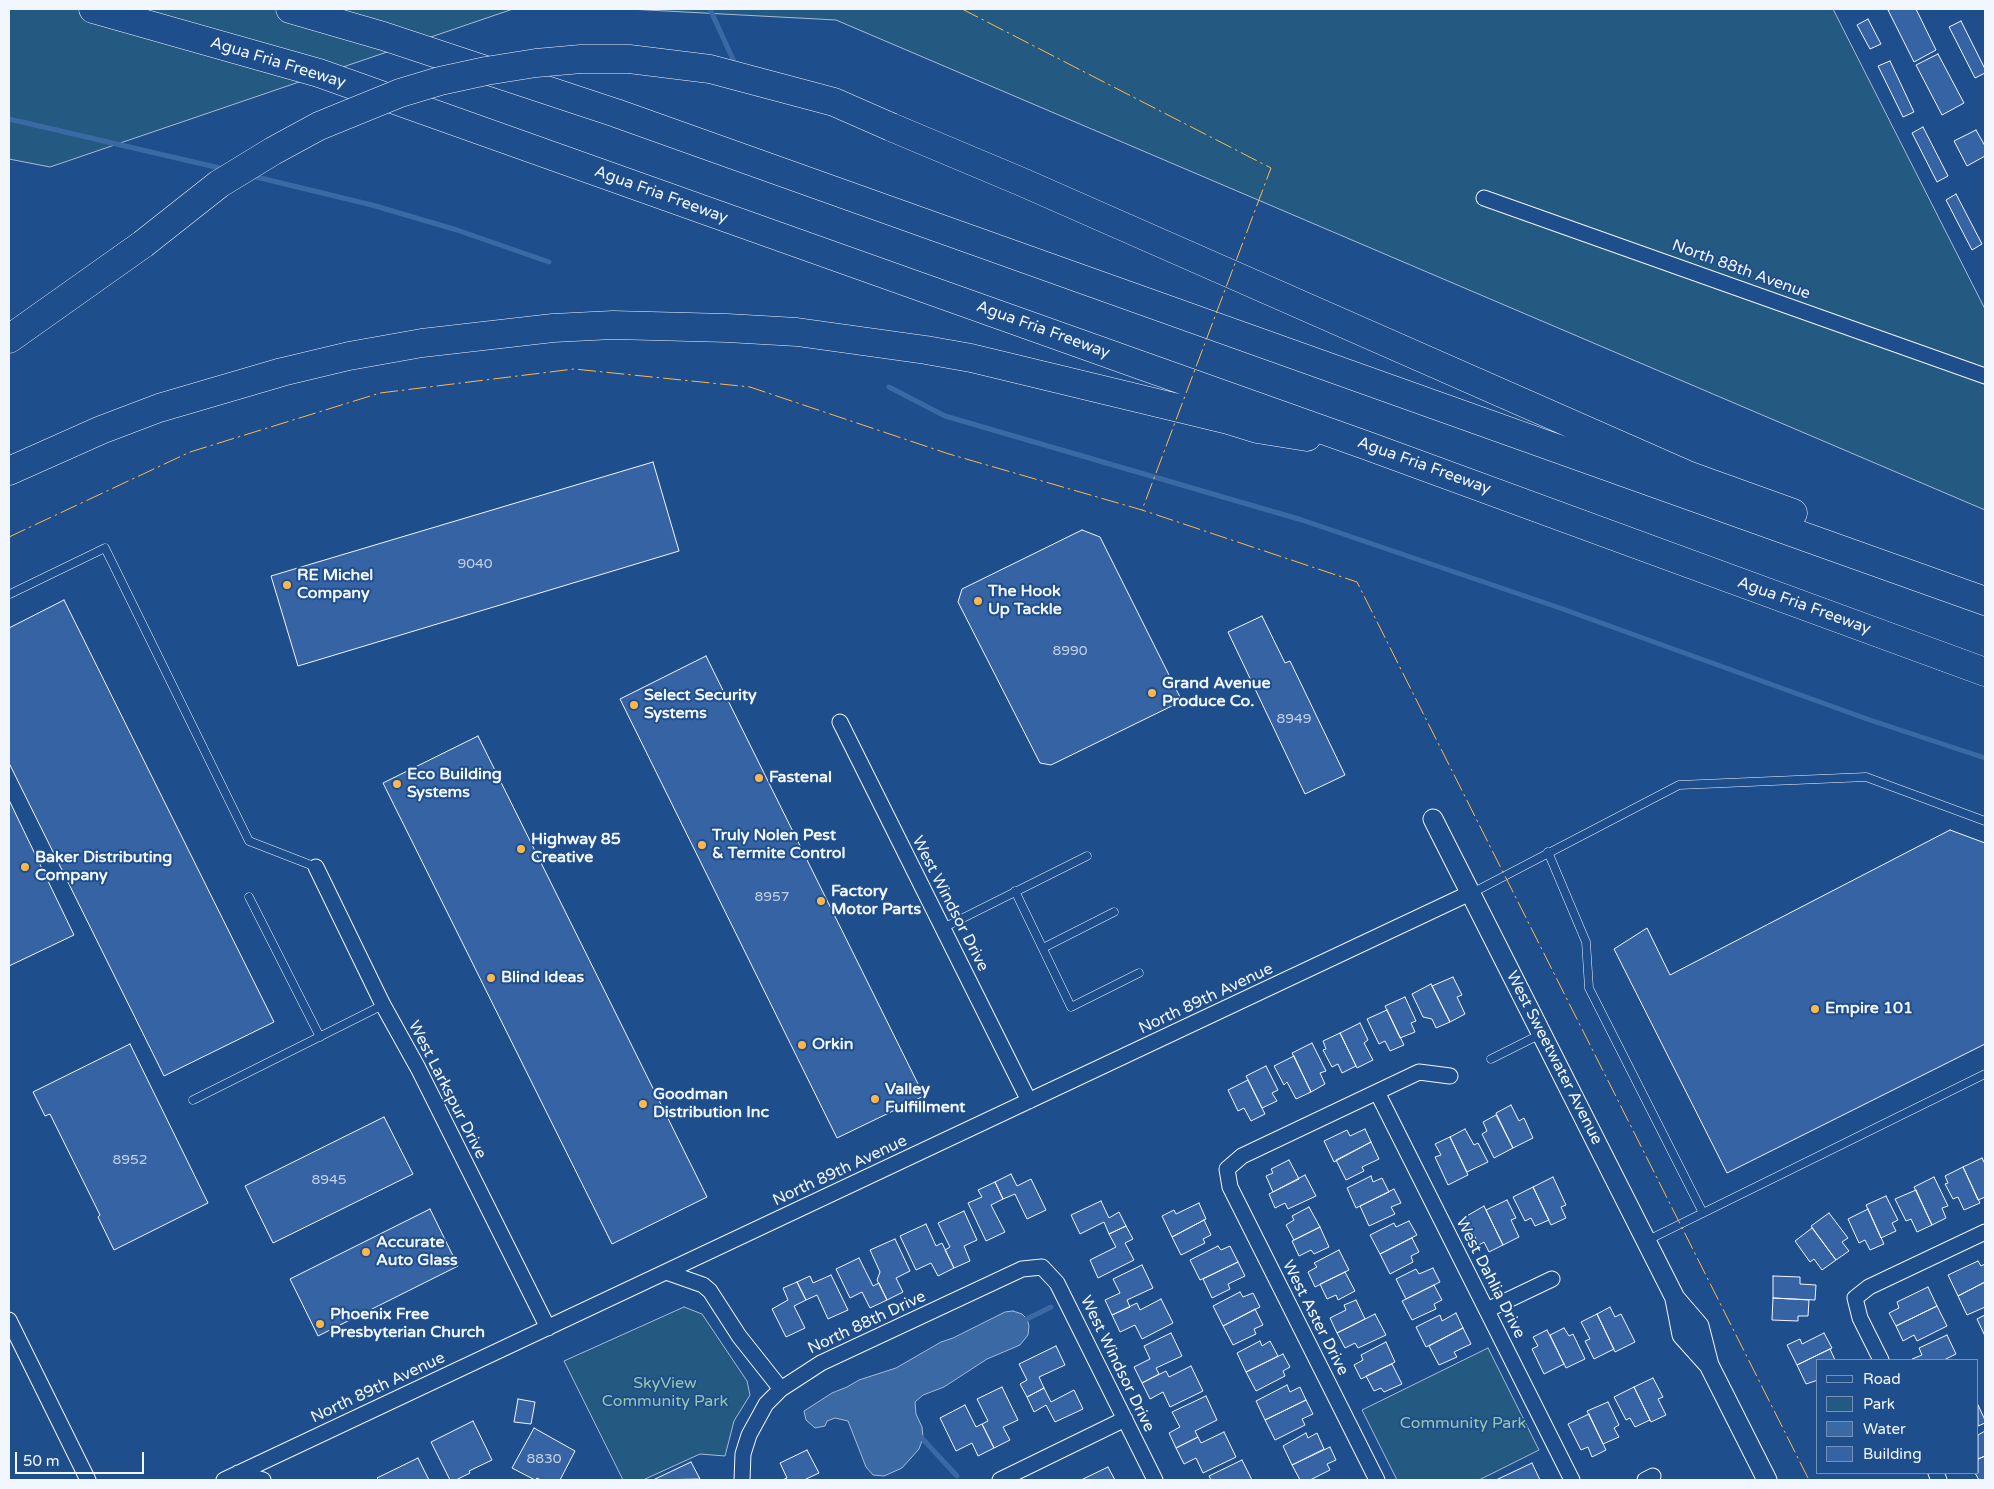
<!DOCTYPE html>
<style>
body{margin:0}
#map{position:relative;width:1994px;height:1489px;overflow:hidden;background:#1f4e8c;font-family:"Varela Round",sans-serif}
canvas{display:block}
.frame{position:absolute;inset:0;border:10px solid #f2f6ff;pointer-events:none}
.legend{position:absolute;left:1816px;top:1359px;width:162px;height:115px;box-sizing:border-box;background:#1f4e8c;border:1px solid #7391ba;margin:0;padding:6px 9px;list-style:none;font-size:15px;color:#f2f6ff}
.legend li{display:flex;align-items:center;gap:10px;height:25px}
.legend b{width:25px;border:1px solid #7391ba}
.scale{position:absolute;left:15px;top:1452px;width:129px;height:22px;box-sizing:border-box;border:2px solid #f2f6ff;border-top:0;padding-left:6px;font-size:15px;line-height:18px;white-space:nowrap;color:#f2f6ff;-webkit-text-stroke:4px #1f4e8c;paint-order:stroke}
</style>
<div id="map">
<canvas width="1994" height="1489"></canvas>
<div class="frame"></div>
<ul class="legend">
<li><b style="height:6px;background:#1f4e8c"></b>Road</li>
<li><b style="height:14px;background:#245a82"></b>Park</li>
<li><b style="height:14px;background:#3b69a3"></b>Water</li>
<li><b style="height:14px;background:#3563a3"></b>Building</li>
</ul>
<div class="scale">50 m</div>
</div>
<script>
const context = document.querySelector('canvas').getContext('2d');
context.lineJoin = 'round';
function fillPath(path, color) {
  context.fillStyle = color;
  context.fill(path, 'evenodd');
}
function toPath(rows) {
  const path = new Path2D();
  for (const r of rows) {
    path.moveTo(r[0], r[1]);
    for (let i = 2; i < r.length; i += 2) path.lineTo(r[i], r[i + 1]);
  }
  return path;
}
function trace(path, color, width, dash) {
  context.strokeStyle = color;
  context.lineWidth = width;
  context.lineCap = dash ? 'butt' : 'round';
  context.setLineDash(dash || []);
  context.stroke(path);
}
function write(font, color, halo, rows, align = 'center') {
  context.font = font + ' "Varela Round",sans-serif';
  context.lineWidth = 4;
  context.setLineDash([]);
  context.textBaseline = 'middle';
  context.strokeStyle = halo;
  context.fillStyle = color;
  for (const [text, x, y, turn = 0] of rows) {
    context.save();
    context.translate(x, y);
    context.rotate((+turn || 0) * Math.PI / 180);
    context.textAlign = isNaN(turn) ? turn : align;
    if (halo) context.strokeText(text, 0, 0);
    context.fillText(text, 0, 0);
    context.restore();
  }
}
const green = toPath([
 [9,9,513,9,50,167,9,159,9,9],
 [628,9,1833,9,1985,309,1985,510,836,20,628,9],
 [684,1307,702,1314,747,1381,750,1395,734,1421,725,1456,700,1454,643,1480,623,1480,564,1361,684,1307],
 [1488,1348,1539,1450,1479,1480,1397,1480,1362,1410,1488,1348]
]);
fillPath(green, '#245a82');
trace(green, '#a8bbd7', 1);
const water = toPath([
 [1013,1311,1022,1314,1027,1319,1029,1326,1028,1335,1020,1345,987,1359,944,1387,923,1395,915,1402,916,1414,922,1427,923,1438,919,1449,902,1468,884,1476,873,1475,866,1467,848,1421,835,1418,827,1421,825,1426,815,1428,806,1420,804,1411,832,1393,847,1387,859,1380,896,1368,941,1342,953,1338,1005,1312,1013,1311]
]);
fillPath(water, '#3b69a3');
trace(water, '#a8bbd7', 1);
trace(toPath([
 [710,9,736,66],
 [9,119,224,169],
 [252,176,372,205,457,230,549,262],
 [889,387,945,416,1302,520,1560,608,1867,719,1985,758],
 [1023,1321,1051,1307],
 [919,1435,957,1476]
]), '#3b69a3', 5);
const building = toPath([
 [1892,9,1916,9,1936,50,1914,62,1888,10,1892,9],
 [1868,19,1881,44,1870,49,1857,25,1868,19],
 [1961,21,1985,69,1985,73,1975,78,1949,27,1961,21],
 [1938,54,1964,103,1942,115,1916,65,1938,54],
 [1890,61,1914,112,1903,117,1878,66,1890,61],
 [1923,127,1948,176,1937,182,1912,133,1923,127],
 [1976,130,1985,146,1985,156,1967,166,1954,141,1976,130],
 [1956,194,1982,244,1972,250,1946,200,1956,194],
 [653,462,679,551,298,666,271,576,653,462],
 [1082,530,1100,537,1182,701,1051,765,1040,763,958,602,962,589,1082,530],
 [64,600,274,1022,164,1076,9,763,9,628,64,600],
 [1262,616,1285,663,1290,661,1345,775,1305,794,1228,632,1262,616],
 [706,656,924,1096,837,1138,620,699,706,656],
 [478,736,707,1197,612,1244,383,783,478,736],
 [9,800,74,935,9,966,9,800],
 [1950,830,1985,843,1985,1044,1727,1173,1614,949,1647,928,1670,975,1950,830],
 [1453,977,1462,995,1457,997,1465,1014,1450,1022,1432,986,1453,977],
 [1431,984,1450,1022,1436,1028,1432,1019,1423,1017,1412,994,1431,984],
 [1405,997,1416,1021,1411,1023,1415,1032,1400,1038,1385,1006,1405,997],
 [1387,1010,1404,1045,1390,1051,1385,1041,1379,1044,1367,1019,1387,1010],
 [1360,1023,1368,1040,1364,1043,1373,1060,1357,1068,1340,1033,1360,1023],
 [1340,1033,1356,1066,1342,1073,1338,1064,1332,1067,1323,1050,1326,1049,1323,1041,1340,1033],
 [1312,1043,1326,1071,1320,1073,1325,1084,1311,1092,1292,1053,1312,1043],
 [130,1044,208,1203,114,1250,98,1217,100,1215,50,1114,45,1116,33,1092,130,1044],
 [1294,1056,1311,1092,1296,1099,1287,1082,1284,1085,1274,1066,1294,1056],
 [1266,1066,1278,1090,1272,1093,1277,1101,1262,1108,1246,1076,1266,1066],
 [1248,1080,1265,1114,1251,1121,1244,1108,1238,1111,1228,1090,1248,1080],
 [1511,1105,1519,1121,1524,1118,1533,1138,1513,1148,1496,1113,1511,1105],
 [1496,1115,1513,1148,1494,1158,1482,1134,1487,1131,1483,1122,1496,1115],
 [384,1117,413,1174,273,1243,245,1186,384,1117],
 [1365,1129,1371,1142,1334,1162,1324,1141,1347,1130,1350,1136,1365,1129],
 [1465,1129,1474,1145,1478,1143,1488,1162,1467,1172,1450,1137,1465,1129],
 [1450,1137,1468,1175,1448,1185,1435,1157,1441,1155,1435,1144,1450,1137],
 [1371,1142,1379,1159,1362,1167,1364,1171,1346,1180,1336,1160,1371,1142],
 [1982,1158,1985,1164,1985,1197,1978,1200,1963,1167,1982,1158],
 [1289,1160,1299,1179,1273,1192,1266,1176,1273,1173,1271,1169,1289,1160],
 [1963,1167,1980,1203,1964,1210,1958,1197,1953,1199,1945,1184,1948,1183,1945,1176,1963,1167],
 [1011,1174,1017,1186,1031,1179,1046,1210,1027,1219,1015,1194,1003,1199,995,1182,1011,1174],
 [1305,1175,1316,1196,1288,1209,1285,1203,1275,1208,1269,1194,1305,1175],
 [1371,1176,1373,1182,1382,1178,1389,1192,1356,1208,1347,1188,1371,1176],
 [1553,1177,1566,1205,1561,1207,1566,1218,1551,1225,1533,1187,1553,1177],
 [1934,1177,1948,1206,1942,1208,1946,1218,1932,1225,1914,1187,1934,1177],
 [995,1182,1003,1199,991,1205,1005,1232,986,1241,968,1203,982,1197,978,1190,995,1182],
 [1533,1187,1549,1220,1535,1226,1531,1218,1525,1221,1513,1197,1533,1187],
 [1394,1189,1401,1203,1391,1207,1395,1214,1369,1226,1360,1206,1394,1189],
 [1916,1190,1932,1225,1917,1232,1911,1219,1906,1221,1895,1199,1916,1190],
 [1886,1196,1898,1220,1892,1223,1896,1231,1881,1238,1866,1205,1886,1196],
 [1507,1200,1516,1218,1511,1220,1519,1237,1503,1245,1486,1210,1507,1200],
 [1101,1201,1109,1218,1119,1212,1126,1226,1109,1234,1104,1222,1080,1234,1071,1215,1101,1201],
 [1199,1203,1206,1219,1172,1237,1162,1216,1174,1210,1176,1214,1199,1203],
 [1484,1206,1503,1245,1489,1252,1484,1242,1479,1245,1465,1217,1484,1206],
 [1309,1207,1320,1227,1294,1240,1286,1225,1294,1220,1292,1216,1309,1207],
 [430,1209,458,1266,318,1336,290,1279,430,1209],
 [1868,1209,1884,1244,1870,1250,1865,1240,1859,1243,1848,1219,1868,1209],
 [964,1211,977,1240,964,1246,970,1261,954,1268,945,1250,950,1247,938,1223,964,1211],
 [1829,1213,1848,1238,1842,1242,1849,1251,1836,1260,1811,1226,1829,1213],
 [1204,1220,1211,1235,1203,1239,1205,1243,1181,1255,1172,1237,1204,1220],
 [1409,1221,1417,1235,1380,1254,1370,1235,1394,1223,1396,1227,1409,1221],
 [926,1224,936,1246,942,1243,954,1268,938,1276,931,1263,916,1270,900,1236,926,1224],
 [1126,1226,1133,1239,1125,1243,1134,1260,1098,1278,1090,1260,1116,1247,1109,1234,1126,1226],
 [1320,1227,1329,1247,1314,1254,1311,1250,1299,1256,1292,1241,1320,1227],
 [1812,1228,1836,1260,1822,1270,1814,1259,1810,1262,1795,1241,1812,1228],
 [1412,1238,1419,1252,1411,1256,1413,1262,1390,1274,1380,1254,1412,1238],
 [895,1239,910,1271,896,1278,903,1292,887,1300,877,1280,880,1272,870,1250,895,1239],
 [1218,1246,1221,1250,1230,1246,1238,1262,1200,1280,1190,1260,1218,1246],
 [1339,1250,1349,1270,1315,1287,1308,1272,1317,1267,1314,1263,1339,1250],
 [859,1258,873,1286,879,1283,887,1300,870,1308,862,1292,850,1298,836,1269,859,1258],
 [1978,1261,1981,1266,1985,1264,1985,1282,1958,1296,1948,1275,1978,1261],
 [1238,1262,1245,1276,1228,1284,1230,1289,1212,1298,1203,1279,1238,1262],
 [1142,1265,1153,1288,1127,1300,1130,1307,1112,1315,1105,1300,1120,1293,1113,1279,1142,1265],
 [1433,1268,1440,1282,1406,1299,1396,1279,1416,1269,1419,1274,1433,1268],
 [1345,1272,1355,1291,1338,1300,1336,1295,1327,1299,1320,1284,1345,1272],
 [831,1275,848,1310,828,1319,817,1295,806,1300,797,1282,810,1276,813,1283,831,1275],
 [1773,1276,1800,1277,1800,1284,1816,1285,1815,1300,1773,1298,1773,1276],
 [797,1282,806,1300,794,1306,805,1328,786,1337,772,1309,788,1300,783,1288,797,1282],
 [1985,1282,1985,1307,1967,1315,1958,1296,1985,1282],
 [1434,1285,1442,1300,1434,1304,1436,1309,1412,1320,1402,1301,1434,1285],
 [1928,1287,1937,1306,1896,1326,1889,1313,1899,1308,1897,1302,1928,1287],
 [1240,1292,1243,1297,1253,1293,1260,1307,1223,1326,1213,1306,1240,1292],
 [1773,1298,1809,1300,1808,1316,1798,1316,1798,1321,1772,1320,1773,1298],
 [1161,1299,1173,1323,1142,1339,1135,1325,1120,1332,1112,1315,1137,1303,1140,1310,1161,1299],
 [1356,1300,1365,1319,1337,1333,1330,1318,1346,1310,1344,1305,1356,1300],
 [1937,1306,1947,1326,1917,1341,1914,1335,1903,1341,1896,1326,1937,1306],
 [1610,1307,1615,1317,1621,1314,1635,1342,1615,1352,1597,1314,1610,1307],
 [1255,1309,1263,1325,1254,1329,1256,1334,1233,1345,1223,1326,1255,1309],
 [1456,1313,1463,1328,1426,1347,1416,1327,1440,1315,1442,1321,1456,1313],
 [1375,1314,1386,1335,1358,1348,1355,1343,1345,1348,1337,1333,1375,1314],
 [1597,1314,1614,1349,1594,1359,1585,1341,1590,1339,1581,1322,1597,1314],
 [1985,1315,1985,1336,1977,1319,1985,1315],
 [1463,1328,1471,1344,1454,1352,1457,1357,1439,1365,1429,1346,1463,1328],
 [1564,1328,1569,1336,1573,1334,1585,1359,1566,1368,1550,1335,1564,1328],
 [1547,1330,1564,1364,1544,1374,1532,1349,1538,1346,1533,1337,1547,1330],
 [1171,1333,1182,1356,1156,1368,1159,1374,1142,1383,1134,1367,1150,1359,1144,1346,1171,1333],
 [1824,1333,1832,1348,1797,1365,1787,1345,1800,1339,1802,1344,1824,1333],
 [1947,1335,1956,1354,1944,1360,1913,1360,1912,1359,1922,1355,1919,1348,1947,1335],
 [1260,1341,1262,1346,1270,1341,1278,1356,1246,1372,1237,1353,1260,1341],
 [1386,1342,1395,1362,1361,1379,1354,1365,1363,1360,1361,1355,1386,1342],
 [1056,1346,1065,1365,1039,1377,1044,1388,1027,1397,1020,1384,1027,1380,1019,1364,1056,1346],
 [1830,1349,1835,1360,1818,1360,1818,1380,1806,1384,1797,1365,1830,1349],
 [1283,1354,1290,1367,1283,1371,1285,1376,1256,1391,1246,1372,1283,1354],
 [1392,1364,1402,1384,1384,1392,1381,1388,1374,1391,1366,1376,1392,1364],
 [1191,1366,1203,1391,1170,1407,1163,1392,1150,1399,1142,1383,1166,1371,1169,1377,1191,1366],
 [1653,1378,1663,1397,1658,1399,1666,1415,1651,1422,1634,1387,1653,1378],
 [1287,1385,1290,1392,1300,1387,1306,1400,1265,1420,1256,1401,1287,1385],
 [1002,1387,1018,1420,1003,1427,1010,1440,994,1448,982,1424,988,1421,977,1399,1002,1387],
 [1634,1387,1650,1420,1635,1427,1630,1418,1626,1420,1614,1397,1634,1387],
 [1044,1388,1051,1402,1074,1390,1083,1409,1055,1422,1046,1405,1034,1412,1027,1397,1044,1388],
 [1206,1396,1217,1420,1195,1431,1198,1437,1176,1448,1169,1433,1180,1427,1172,1412,1206,1396],
 [518,1399,535,1402,531,1424,514,1422,518,1399],
 [1306,1400,1313,1414,1302,1419,1305,1425,1275,1440,1265,1420,1306,1400],
 [1608,1402,1619,1425,1614,1428,1619,1437,1603,1444,1587,1411,1608,1402],
 [965,1405,976,1427,982,1424,994,1448,978,1456,972,1443,956,1451,940,1418,965,1405],
 [1978,1405,1985,1420,1985,1423,1978,1426,1978,1405],
 [1589,1414,1606,1450,1592,1457,1588,1447,1581,1450,1568,1424,1589,1414],
 [473,1421,492,1460,469,1471,470,1473,456,1480,450,1480,431,1442,473,1421],
 [534,1428,575,1451,560,1480,541,1480,537,1478,535,1480,512,1468,534,1428],
 [1985,1431,1985,1456,1978,1459,1978,1435,1985,1431],
 [1224,1432,1236,1457,1203,1473,1196,1458,1184,1464,1176,1448,1198,1437,1201,1443,1224,1432],
 [1306,1433,1308,1438,1317,1433,1324,1449,1292,1465,1283,1446,1306,1433],
 [1330,1447,1336,1460,1327,1464,1330,1470,1310,1480,1300,1480,1292,1465,1330,1447],
 [807,1450,819,1473,804,1480,782,1480,787,1478,780,1463,807,1450],
 [1985,1456,1985,1480,1979,1480,1975,1473,1978,1473,1978,1459,1985,1456],
 [418,1458,429,1480,379,1480,377,1478,418,1458],
 [1242,1460,1252,1480,1211,1480,1209,1476,1242,1460],
 [691,1462,700,1479,653,1480,691,1462],
 [1532,1463,1540,1480,1496,1480,1532,1463],
 [1108,1467,1115,1480,1081,1480,1108,1467]
]);
fillPath(building, '#3563a3');
trace(building, '#f2f6ff', 1);
const service = toPath([
 [10,594,105,548,249,841,316,867],
 [1548,852,1586,942,1589,988,1703,1213],
 [1015,891,1071,1007,1139,973],
 [1472,893,1679,785,1866,777,1985,821],
 [249,897,320,1037],
 [943,928,1087,856],
 [1043,948,1114,912],
 [1491,1059,1541,1034],
 [193,1100,383,1005],
 [1646,1241,1985,1074]
]);
const minor = toPath([
 [1484,198,1985,376],
 [840,722,1029,1101],
 [316,867,383,1005,418,1068,548,1328],
 [1377,1092,1572,1480],
 [666,1272,703,1285,710,1291,739,1336,781,1389],
 [1487,1310,1552,1279],
 [9,1320,88,1480],
 [1881,1360,1860,1318,1855,1298,1869,1287,1985,1232],
 [238,1473,263,1480],
 [1936,1473,1939,1480],
 [224,1480,1470,893],
 [742,1480,743,1454,749,1435,766,1404,781,1389,821,1363,1022,1269,1042,1267,1057,1283,1155,1480],
 [1000,1480,1125,1419],
 [1377,1480,1230,1187,1227,1169,1242,1156,1419,1072,1450,1076],
 [1645,1480,1653,1476]
]);
const tertiary = toPath([
 [1433,819,1675,1298,1699,1326,1709,1365,1767,1480],
 [1675,1299,1682,1335,1708,1364]
]);
const motorway = toPath([
 [93,9,319,73,1368,446,1985,672],
 [290,9,383,36,616,113,1985,601],
 [891,127,1022,182,1690,476,1793,513],
 [9,339,143,244],
 [9,471,101,430,159,408,282,372,349,356,422,343,553,328,613,325,727,328,797,332,926,350,971,358,1228,420,1257,429,1307,437]
]);
trace(service, '#f2f6ff', 9);
trace(minor, '#f2f6ff', 17);
trace(tertiary, '#f2f6ff', 21);
trace(motorway, '#f2f6ff', 29);
trace(service, '#1f4e8c', 8);
trace(minor, '#1f4e8c', 15);
trace(tertiary, '#1f4e8c', 19);
trace(motorway, '#1f4e8c', 28);
const motorwayBridge = toPath([
 [143,244,219,184,273,151,319,126,400,93,440,81,486,71,536,63,581,59,629,59,710,69,834,102,891,127]
]);
trace(motorwayBridge, '#f2f6ff', 29, []);
trace(motorwayBridge, '#1f4e8c', 28);
trace(toPath([
 [962,9,1271,168,1142,510],
 [9,537,190,452,380,393,574,369,750,387,949,454,1142,510,1357,582,1809,1480]
]), '#ffb74d', 1, [18, 4, 2.5, 4]);
for (const [x, y, r, color] of [
 [287,585,5,"#ffb74d"],
 [978,601,5,"#ffb74d"],
 [1152,693,5,"#ffb74d"],
 [634,705,5,"#ffb74d"],
 [759,778,5,"#ffb74d"],
 [397,784,5,"#ffb74d"],
 [702,845,5,"#ffb74d"],
 [521,849,5,"#ffb74d"],
 [25,867,5,"#ffb74d"],
 [821,901,5,"#ffb74d"],
 [491,978,5,"#ffb74d"],
 [1815,1009,5,"#ffb74d"],
 [802,1045,5,"#ffb74d"],
 [875,1099,5,"#ffb74d"],
 [643,1104,5,"#ffb74d"],
 [366,1252,5,"#ffb74d"],
 [320,1324,5,"#ffb74d"]
]) {
  const dot = new Path2D();
  dot.arc(x, y, r, 0, 2 * Math.PI);
  context.fillStyle = color;
  context.fill(dot);
  trace(dot, '#1f4e8c', 2);
}
write('14px', '#c3d1e8', null, [
 ["9040",475,564],
 ["8990",1070,651],
 ["8949",1294,719],
 ["8957",772,897],
 ["8952",130,1160],
 ["8945",329,1180],
 ["8830",544,1459]
]);
write('16px', '#f2f6ff', '#1f4e8c', [
 ["Agua Fria Freeway",278,63,17],
 ["Agua Fria Freeway",661,195,20],
 ["North 88th Avenue",1741,270,20],
 ["Agua Fria Freeway",1043,330,20],
 ["Agua Fria Freeway",1424,466,20],
 ["Agua Fria Freeway",1804,606,20],
 ["West Windsor Drive",950,904,63],
 ["North 89th Avenue",1206,999,-25],
 ["West Sweetwater Avenue",1554,1058,63],
 ["West Larkspur Drive",447,1090,63],
 ["North 89th Avenue",840,1171,-25],
 ["West Dahlia Drive",1490,1278,63],
 ["West Aster Drive",1315,1318,63],
 ["North 88th Drive",867,1323,-25],
 ["West Windsor Drive",1117,1364,64],
 ["North 89th Avenue",378,1388,-25]
]);
write('bold 16px', '#f2f6ff', '#1f4e8c', [
 ["RE Michel",297,576],
 ["Company",297,594],
 ["The Hook",988,592],
 ["Up Tackle",988,610],
 ["Grand Avenue",1162,684],
 ["Produce Co.",1162,702],
 ["Select Security",644,696],
 ["Systems",644,714],
 ["Eco Building",407,775],
 ["Systems",407,793],
 ["Fastenal",769,778],
 ["Truly Nolen Pest",712,836],
 ["& Termite Control",712,854],
 ["Highway 85",531,840],
 ["Creative",531,858],
 ["Baker Distributing",35,858],
 ["Company",35,876],
 ["Factory",831,892],
 ["Motor Parts",831,910],
 ["Blind Ideas",501,978],
 ["Empire 101",1825,1009],
 ["Orkin",812,1045],
 ["Valley",885,1090],
 ["Fulfillment",885,1108],
 ["Goodman",653,1095],
 ["Distribution Inc",653,1113],
 ["Accurate",376,1243],
 ["Auto Glass",376,1261],
 ["Phoenix Free",330,1315],
 ["Presbyterian Church",330,1333]
], 'left');
write('16px', '#97c8a6', '#1f4e8c', [
 ["SkyView",665,1384],
 ["Community Park",665,1402],
 ["Community Park",1463,1424]
]);
</script>
